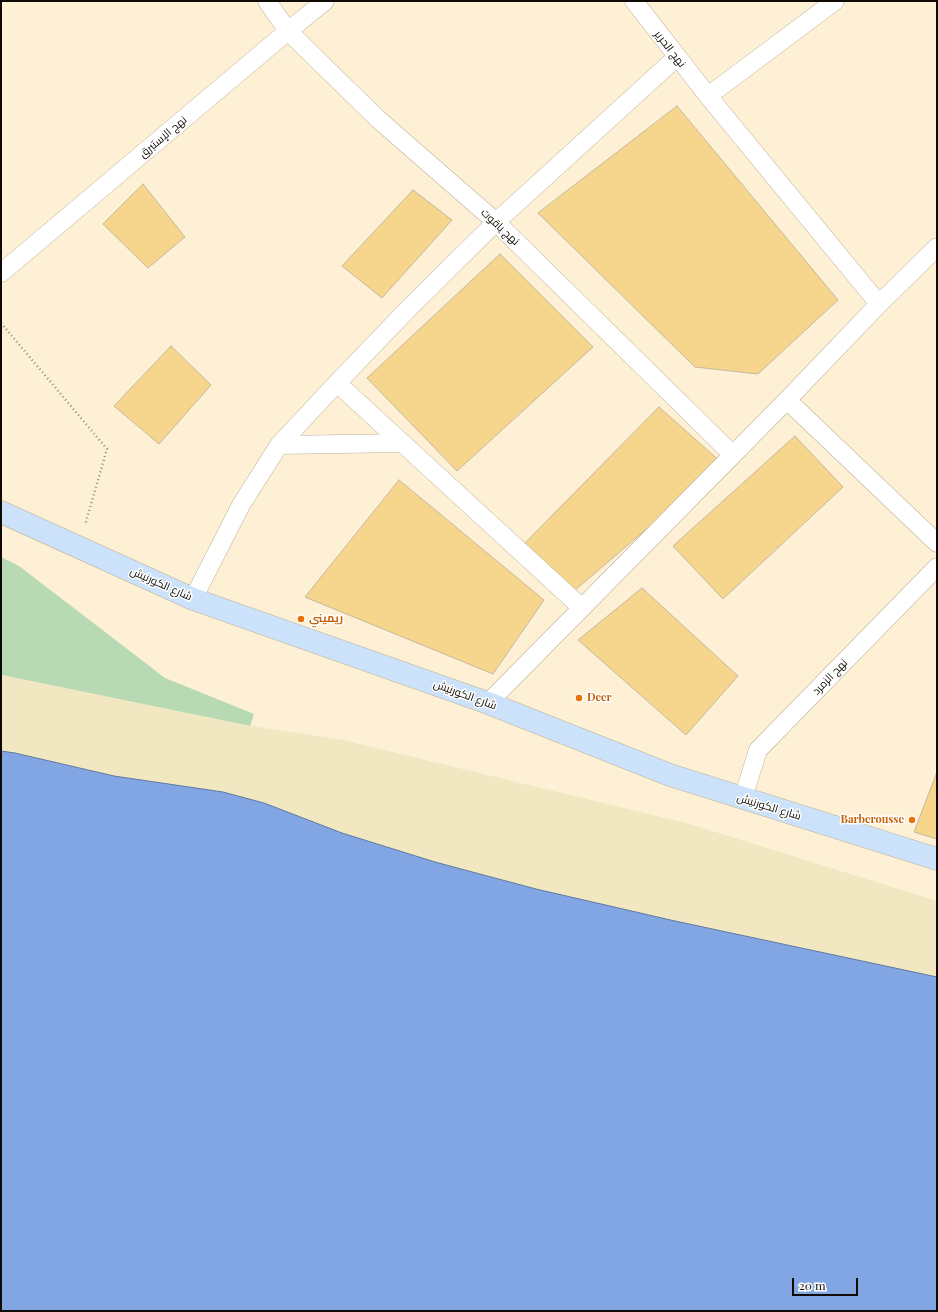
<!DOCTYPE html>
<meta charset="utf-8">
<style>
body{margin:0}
#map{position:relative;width:938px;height:1312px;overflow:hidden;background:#fdf0d5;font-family:"Playfair Display",serif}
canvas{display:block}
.frame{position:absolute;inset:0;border:2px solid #0f0b04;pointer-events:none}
.scale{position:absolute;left:792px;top:1278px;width:66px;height:18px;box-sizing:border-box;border:2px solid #0f0b04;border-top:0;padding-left:5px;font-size:12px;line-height:14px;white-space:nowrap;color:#0f0b04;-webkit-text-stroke:3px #fff;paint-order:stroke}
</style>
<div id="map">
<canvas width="938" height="1312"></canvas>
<div class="frame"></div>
<div class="scale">20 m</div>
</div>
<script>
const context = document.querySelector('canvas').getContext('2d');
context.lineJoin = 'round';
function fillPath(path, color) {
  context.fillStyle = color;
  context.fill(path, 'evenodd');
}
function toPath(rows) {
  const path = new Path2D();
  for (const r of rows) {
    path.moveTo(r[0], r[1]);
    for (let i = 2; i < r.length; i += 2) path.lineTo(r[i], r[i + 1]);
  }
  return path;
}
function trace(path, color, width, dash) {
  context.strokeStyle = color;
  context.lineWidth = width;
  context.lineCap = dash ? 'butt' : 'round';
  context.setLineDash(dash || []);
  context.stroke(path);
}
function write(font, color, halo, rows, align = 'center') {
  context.font = font + ' "Playfair Display",Cairo,serif';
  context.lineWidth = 3;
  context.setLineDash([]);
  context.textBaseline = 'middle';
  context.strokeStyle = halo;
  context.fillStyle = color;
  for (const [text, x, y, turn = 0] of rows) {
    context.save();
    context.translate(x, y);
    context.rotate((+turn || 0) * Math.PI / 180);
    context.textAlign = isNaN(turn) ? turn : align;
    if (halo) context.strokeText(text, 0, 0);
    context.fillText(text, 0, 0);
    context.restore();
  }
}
fillPath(toPath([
 [1,557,19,566,165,678,254,714,250,726,1,675]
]), '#b7d9b3');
fillPath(toPath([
 [1,675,250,726,343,740,690,824,937,901,937,977,675,921,536,889,435,862,342,833,264,803,223,792,114,776,15,753,1,751]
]), '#f1e8c2');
const water = toPath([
 [1,751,15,753,114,776,223,792,264,803,342,833,435,862,536,889,675,921,937,977,937,1311,1,1311,1,751]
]);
fillPath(water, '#82a6e3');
trace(water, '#6078a0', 1);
const building = toPath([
 [677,106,838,300,758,374,695,367,538,213,677,106],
 [143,184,185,237,148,268,103,224,143,184],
 [413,190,452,220,382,298,342,266,413,190],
 [500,254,593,347,457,471,367,378,500,254],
 [171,346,211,385,159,444,114,406,171,346],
 [659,407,723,464,568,596,518,550,659,407],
 [795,436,843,487,723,599,673,546,795,436],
 [399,480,544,600,493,674,305,597,399,480],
 [642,588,738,676,686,735,578,640,642,588],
 [937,772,937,839,914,832,937,772]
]);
fillPath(building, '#f6d58d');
trace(building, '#c4b89e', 1);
const street = toPath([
 [267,1,288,31,339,81,379,120,496,222,733,455],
 [634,1,708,96],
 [1,273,288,31,325,1],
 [879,304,937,247],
 [337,383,582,608],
 [787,400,937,543],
 [279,445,403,443],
 [193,599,241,505,279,445,337,383,411,306,496,222,677,57],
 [488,703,787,400,879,304,708,96,835,1],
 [743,798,758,750,937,567]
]);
const secondary = toPath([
 [1,512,193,599,488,703,670,775,937,859]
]);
trace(street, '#bcb096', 19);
trace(secondary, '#bcb096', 23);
trace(toPath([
 [1,323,107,449,85,525]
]), '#968d7b', 2.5, [1, 3]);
trace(street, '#fff', 18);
trace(secondary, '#cce2fb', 22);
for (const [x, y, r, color] of [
 [301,619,4,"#e8710a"],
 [579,698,4,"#e8710a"],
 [912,820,4,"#e8710a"]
]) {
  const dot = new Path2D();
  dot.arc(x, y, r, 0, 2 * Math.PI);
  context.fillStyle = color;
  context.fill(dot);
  trace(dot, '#fff', 1.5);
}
write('11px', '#0f0b04', '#fff', [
 ["نهج الحرير",670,49,52],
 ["نهج الإستبرق",163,137,-40],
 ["نهج ياقوت",500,227,43],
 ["شارع الكورنيش",161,584,24],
 ["نهج الزمرد",830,677,-46],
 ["شارع الكورنيش",465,695,20],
 ["شارع الكورنيش",769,807,17]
]);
write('bold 11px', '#c56008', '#fff', [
 ["ريميني",309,619],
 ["Deer",587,698],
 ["Barberousse",904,820,"right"]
], 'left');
</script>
